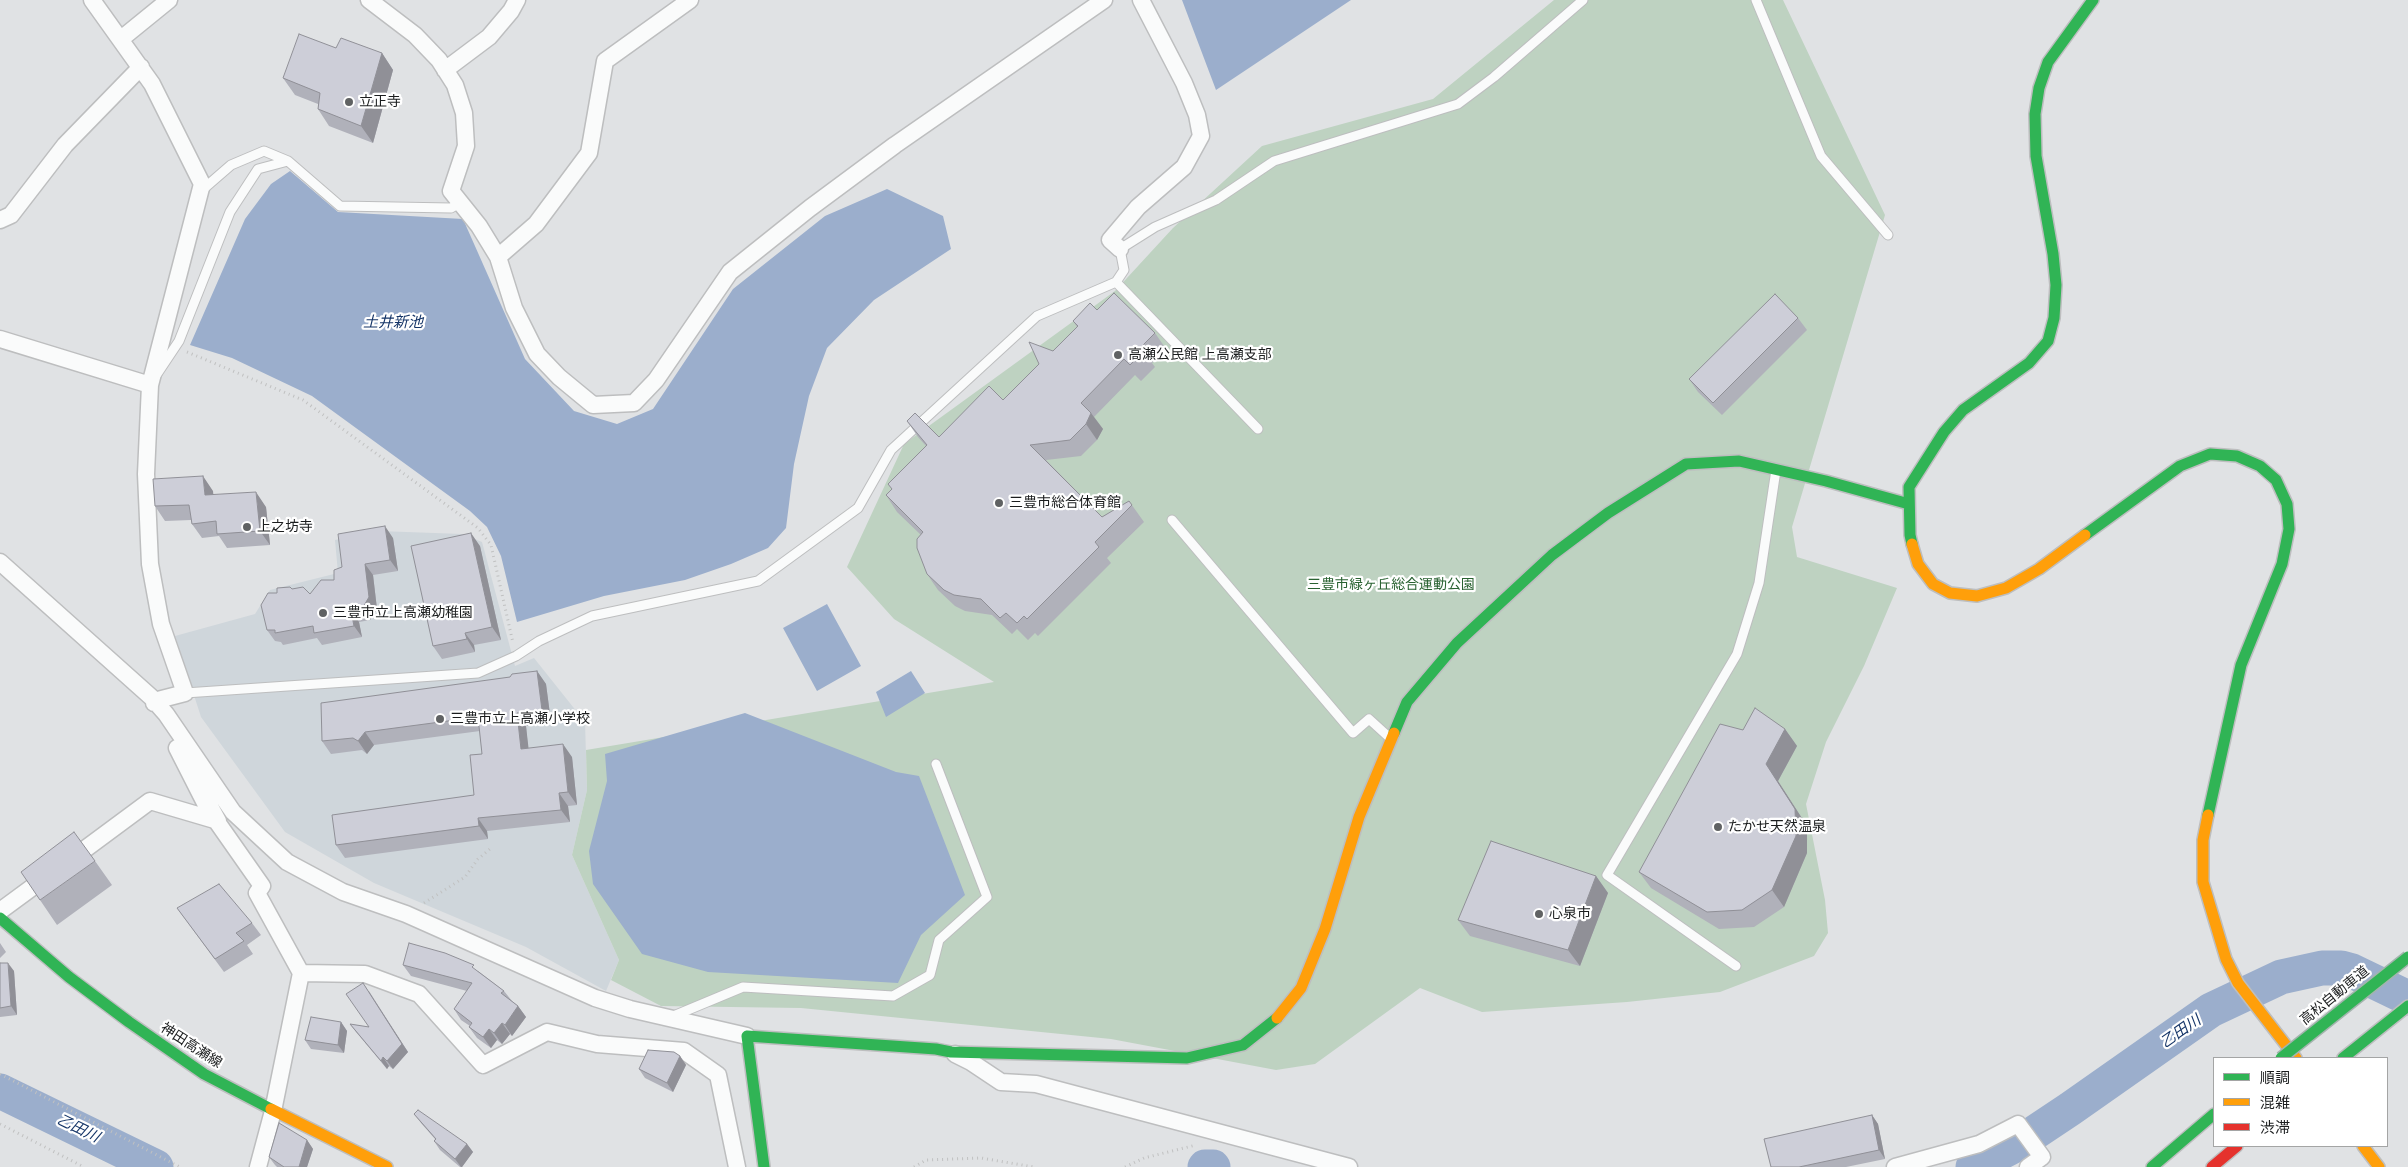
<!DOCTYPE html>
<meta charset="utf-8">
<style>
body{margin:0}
#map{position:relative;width:2408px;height:1167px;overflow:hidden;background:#e0e2e4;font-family:"Varela Round","Noto Sans JP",sans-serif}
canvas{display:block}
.legend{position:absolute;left:2213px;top:1057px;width:175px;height:90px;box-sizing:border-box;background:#fff;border:1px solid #a4a5a5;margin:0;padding:6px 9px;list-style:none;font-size:15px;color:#1b1d1e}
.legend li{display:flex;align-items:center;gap:10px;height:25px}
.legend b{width:25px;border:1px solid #a4a5a5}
</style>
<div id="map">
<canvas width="2408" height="1167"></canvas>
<ul class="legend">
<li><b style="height:6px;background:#30b455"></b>順調</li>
<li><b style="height:6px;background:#ff9f0a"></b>混雑</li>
<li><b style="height:6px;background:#e5322d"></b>渋滞</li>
</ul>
</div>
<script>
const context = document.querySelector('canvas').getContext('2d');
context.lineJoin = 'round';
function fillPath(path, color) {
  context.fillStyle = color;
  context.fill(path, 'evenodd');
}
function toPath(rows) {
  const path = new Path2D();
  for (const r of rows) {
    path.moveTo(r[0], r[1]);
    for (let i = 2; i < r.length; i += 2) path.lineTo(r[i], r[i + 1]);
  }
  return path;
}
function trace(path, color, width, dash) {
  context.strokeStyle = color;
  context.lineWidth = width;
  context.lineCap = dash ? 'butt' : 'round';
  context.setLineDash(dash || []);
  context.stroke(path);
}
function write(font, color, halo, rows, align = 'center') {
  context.font = font + ' "Varela Round","Noto Sans JP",sans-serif';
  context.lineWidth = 4.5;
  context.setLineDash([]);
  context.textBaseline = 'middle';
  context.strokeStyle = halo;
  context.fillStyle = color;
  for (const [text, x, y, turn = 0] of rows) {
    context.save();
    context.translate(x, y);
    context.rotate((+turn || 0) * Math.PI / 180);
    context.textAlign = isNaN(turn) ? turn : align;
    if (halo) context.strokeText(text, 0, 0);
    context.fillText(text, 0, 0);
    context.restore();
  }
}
fillPath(toPath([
 [379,531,462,534,482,542,515,666,534,658,585,722,587,790,572,855,619,960,606,991,526,947,374,883,285,832,201,717,175,636,255,614,270,590,338,573,335,540]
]), '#cfd6db');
fillPath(toPath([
 [1554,0,1783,0,1885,215,1792,527,1797,557,1897,588,1864,666,1826,742,1806,804,1825,900,1828,933,1814,956,1720,992,1627,1002,1482,1012,1420,988,1315,1064,1276,1070,1111,1039,801,1008,661,1006,611,980,619,960,572,855,587,790,586,750,994,682,894,619,847,567,904,444,1115,291,1173,228,1262,146,1433,99]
]), '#bed2c1');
fillPath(toPath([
 [1182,0,1351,0,1216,90],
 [290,171,338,212,463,219,525,359,574,411,617,424,653,409,733,289,825,216,887,189,943,216,951,249,874,300,827,348,809,396,794,464,786,528,768,548,731,564,685,580,604,596,517,622,501,556,487,527,470,511,312,396,232,358,190,345,245,219,271,184],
 [827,604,861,666,817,691,783,628],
 [911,671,925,693,886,717,876,692],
 [745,713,896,772,919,776,965,895,921,935,898,983,708,972,642,954,593,884,589,851,607,781,605,754]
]), '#9baecc');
trace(toPath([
 [0,1091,156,1167],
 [1205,1167,1213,1167],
 [1973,1167,2019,1143,2070,1109,2211,1010,2281,977,2322,968,2341,968,2352,971,2408,998]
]), '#9baecc', 35);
const lane = toPath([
 [1756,0,1821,156,1888,235],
 [201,191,231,165,264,151,288,161],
 [1116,282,1258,429],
 [157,374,179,341,230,212,258,169,288,161,340,206,451,208,460,203],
 [1172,520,1353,733,1369,719,1391,739],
 [185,693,478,673,516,656,539,641,592,616,758,581,858,508,891,450,1037,316,1116,282,1124,270,1120,249,1155,227,1216,200,1274,161,1458,104,1494,77,1583,0],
 [1736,966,1607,875,1737,654,1759,583,1776,470],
 [671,1017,743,987,893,996,930,975,939,940,987,897,936,764]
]);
const street = toPath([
 [92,0,152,84,202,184,150,385,146,474,150,564,161,624,185,693,154,701,154,703],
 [369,0,415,35,439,60,455,85,464,113,466,146,451,191,479,226,498,257,514,308,537,354,559,377,593,405,634,403,656,380,730,272,810,208,895,145,1104,0],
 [121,39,169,0],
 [445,70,489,37,511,11,517,0],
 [0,220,11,215,65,145,141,67],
 [1120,249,1110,240,1138,207,1184,167,1201,136,1197,115,1184,83,1141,0],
 [498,257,536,224,589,153,605,61,690,0],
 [0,339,150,385],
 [0,562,151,697,166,714,233,812,287,862,343,892,406,914,595,998,630,1009,747,1036],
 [177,748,208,809,262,886,257,893,301,973,273,1111,258,1167],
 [187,764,218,821],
 [69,861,150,801,218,821],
 [0,911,49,875],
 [301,973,365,974,419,994,483,1065,547,1032,597,1044,684,1051,718,1075,737,1167],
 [955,1054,971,1062,1001,1082,1036,1084,1349,1167],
 [1895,1167,1979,1144,2018,1124,2042,1157,2028,1167]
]);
const fast = toPath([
 [2085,535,2180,466,2210,454,2237,456,2260,466,2276,480,2287,504,2289,529,2282,564,2241,665,2208,815],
 [1912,544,1910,535,1909,487,1944,432,1963,410,2029,363,2048,341,2054,318,2056,285,2053,254,2036,156,2035,114,2039,88,2048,62,2093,0],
 [1394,733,1407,702,1457,643,1552,555,1608,513,1686,464,1739,461,1826,481,1909,504],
 [0,918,69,977,129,1022,204,1074,271,1109],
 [2343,1058,2408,1006],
 [764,1167,747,1036,936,1049,951,1052,1187,1058,1243,1045,1277,1018],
 [2152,1167,2214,1114]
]);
const slow = toPath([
 [1912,544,1918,564,1933,584,1950,593,1977,596,2006,588,2039,569,2085,535],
 [2208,815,2203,840,2203,882,2226,959,2238,983,2296,1058],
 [1277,1018,1301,988,1325,929,1359,817,1394,733],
 [271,1109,387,1167],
 [2363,1146,2379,1167]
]);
const jam = toPath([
 [2212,1167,2237,1146]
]);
trace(lane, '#bdbebf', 11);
trace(street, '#bdbebf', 19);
trace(fast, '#bdbebf', 14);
trace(slow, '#bdbebf', 14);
trace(jam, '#bdbebf', 14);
trace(toPath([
 [187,352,303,400,478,528,491,545,513,643],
 [424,903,465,877,478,859,490,849],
 [0,1074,180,1167],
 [0,1124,84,1167],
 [914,1167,926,1160,981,1158,1034,1167],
 [1125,1167,1144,1158,1196,1145]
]), '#c0c1c1', 3, [1, 4]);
trace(lane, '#fafbfb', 9);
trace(street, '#fafbfb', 16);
trace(fast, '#30b455', 11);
trace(slow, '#ff9f0a', 11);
trace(jam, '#e5322d', 11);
const fastBridge = toPath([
 [2281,1058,2408,957]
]);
trace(fastBridge, '#a3b4ad', 14, []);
trace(fastBridge, '#30b455', 11);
fillPath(toPath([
 [336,48,382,53,393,70,373,143,329,126,318,109,318,104,295,95,283,78],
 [1097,310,1155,333,1166,349,1152,363,1155,367,1141,381,1135,375,1094,417,1103,429,1097,440,1081,456,1046,460,1102,517,1129,501,1144,522,1107,558,1111,563,1038,636,1035,633,1028,640,1017,629,1012,634,992,615,965,611,955,606,938,590,927,574,921,535,897,512,886,495,892,489,888,484,926,446,918,437,907,421,939,437,1003,400,1077,327,1073,321],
 [1798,318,1807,330,1722,415,1698,392,1689,379],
 [213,491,213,495,266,507,270,545,227,548,219,536,202,538,192,524,191,520,165,521,155,506],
 [393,538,398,571,373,575,377,609,370,620,359,622,362,637,322,645,317,638,283,645,281,642,275,641,267,630,277,593,292,589,310,594,334,580,342,567],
 [480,546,501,640,474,645,475,652,442,659,433,646],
 [537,671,546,684,551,722,526,726,528,748,572,757,577,805,568,806,570,822,487,831,488,839,345,858,336,845,474,795,482,754,480,731,374,745,367,754,362,750,331,754,322,741,510,677],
 [1785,729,1797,746,1778,781,1807,826,1807,853,1784,907,1754,927,1719,929,1651,888,1639,872,1743,730],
 [95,861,112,885,57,925,40,900],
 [1596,876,1608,893,1580,966,1470,936,1458,920],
 [177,908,252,923,261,935,247,945,253,954,224,972],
 [0,943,6,952,0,958],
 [0,963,14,971,17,1015,0,1017],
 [403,965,478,971,504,991,512,1001,518,1006,526,1017,512,1036,510,1034,502,1044,497,1040,491,1048,477,1038,469,1027,470,1026,461,1020,454,1009,467,991,411,976],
 [369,991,408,1052,393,1069,389,1066,387,1069,356,1032,350,1024,369,1027],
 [341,1022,347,1031,344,1053,311,1049,305,1040],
 [680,1056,686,1065,673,1092,645,1078,639,1069],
 [414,1114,467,1144,473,1152,462,1167,460,1167,440,1150,434,1141,435,1139,421,1123],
 [1872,1115,1878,1124,1885,1159,1846,1167,1771,1167],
 [307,1140,313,1149,307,1167,277,1167,275,1165,269,1157]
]), '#b0b1ba');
fillPath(toPath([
 [382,53,393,70,373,143,361,126],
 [1091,413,1103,429,1097,440,1086,424],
 [203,476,213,491,215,510,205,495],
 [256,492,266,507,270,545,260,531],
 [385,526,393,538,398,571,390,560],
 [471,533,480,546,501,640,492,627],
 [365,564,373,575,377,609,370,620,362,609],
 [351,611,359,622,362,637,354,626],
 [465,633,474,645,475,652,467,639],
 [537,671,546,684,551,722,542,710],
 [517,713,526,726,530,761,521,749],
 [1785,729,1797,746,1778,781,1807,826,1807,853,1784,907,1772,890,1766,764],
 [365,732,374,745,367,754,358,741],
 [563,744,572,757,577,805,568,792],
 [559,793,568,806,570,822,561,810],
 [478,818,487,831,488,839,479,826],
 [1596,876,1608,893,1580,966,1568,950],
 [8,963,14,971,17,1015,11,1006],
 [363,983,408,1052,393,1069,387,1061],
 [518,1006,526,1017,512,1036,505,1025],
 [341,1022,347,1031,344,1053,338,1045],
 [502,1023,510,1034,502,1044,494,1033],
 [489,1029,497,1040,491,1048,483,1037],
 [680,1056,686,1065,673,1092,667,1083],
 [383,1057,389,1066,387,1069,381,1061],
 [1872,1115,1878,1124,1885,1159,1879,1150],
 [307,1140,313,1149,307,1167,299,1167],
 [467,1144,473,1152,462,1167,461,1167,455,1159]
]), '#909097');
const building = toPath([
 [299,34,336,48,341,38,382,53,361,126,318,109,320,93,283,78,299,34],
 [1114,293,1155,333,1140,348,1144,351,1130,365,1124,359,1081,403,1091,413,1086,424,1070,440,1030,445,1102,517,1129,501,1132,505,1095,542,1099,547,1027,619,1024,616,1017,623,1006,613,1000,618,981,599,954,595,944,590,927,574,917,548,917,539,923,532,886,495,892,489,888,484,927,445,907,421,915,413,939,437,989,386,1003,400,1039,364,1029,342,1053,351,1078,326,1073,321,1090,303,1097,310,1114,293],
 [1775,294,1798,318,1713,403,1689,379,1775,294],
 [203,476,205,495,256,492,260,531,217,534,216,521,192,524,189,505,155,506,153,479,203,476],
 [385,526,390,560,365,564,369,597,362,609,351,611,354,626,314,633,313,626,275,633,275,630,267,630,261,605,268,593,277,593,277,588,290,587,292,589,303,587,310,594,321,580,334,580,334,570,342,567,338,534,385,526],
 [471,533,492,627,465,633,467,639,433,646,411,546,471,533],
 [537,671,542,710,517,713,521,749,563,744,568,792,559,793,561,810,478,818,479,826,336,845,332,815,474,795,470,755,482,754,478,717,365,732,358,741,353,738,322,741,321,703,510,677,512,674,537,671],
 [1755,708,1785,729,1766,764,1795,809,1796,836,1772,890,1742,910,1707,912,1639,872,1720,724,1743,730,1755,708],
 [74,832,95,861,40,900,21,872,74,832],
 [1491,841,1596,876,1568,950,1458,920,1491,841],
 [219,884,252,923,236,933,244,941,215,959,177,908,219,884],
 [409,943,445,953,474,965,472,967,504,991,501,993,518,1006,505,1025,502,1023,494,1033,489,1029,483,1037,469,1027,472,1023,454,1009,472,983,403,965,409,943],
 [0,963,8,963,11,1006,0,1008,0,963],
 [363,983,402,1044,387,1061,383,1057,381,1061,350,1024,369,1027,346,994,363,983],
 [311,1017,341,1022,338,1045,305,1040,311,1017],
 [648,1050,674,1052,680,1056,667,1083,639,1069,648,1050],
 [418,1110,467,1144,455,1159,434,1141,436,1139,414,1114,418,1110],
 [1872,1115,1879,1150,1799,1167,1771,1167,1764,1139,1872,1115],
 [279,1123,307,1140,299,1167,284,1167,269,1157,279,1123]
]);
fillPath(building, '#cdced8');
trace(building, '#909097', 1);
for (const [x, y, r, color] of [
 [349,102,5,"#606263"],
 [1118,355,5,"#606263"],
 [999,503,5,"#606263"],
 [247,527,5,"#606263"],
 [323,613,5,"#606263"],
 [440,719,5,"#606263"],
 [1718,827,5,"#606263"],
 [1539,914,5,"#606263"]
]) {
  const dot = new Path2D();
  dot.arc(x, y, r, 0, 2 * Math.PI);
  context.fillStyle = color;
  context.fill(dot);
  trace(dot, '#fff', 2);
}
write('14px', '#1b1d1e', '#fff', [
 ["立正寺",359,102],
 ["高瀬公民館 上高瀬支部",1128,355],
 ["三豊市総合体育館",1009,503],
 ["上之坊寺",257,527],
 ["三豊市立上高瀬幼稚園",333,613],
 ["三豊市立上高瀬小学校",450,719],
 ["たかせ天然温泉",1728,827],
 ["心泉市",1549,914]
], 'left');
write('14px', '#296231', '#fff', [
 ["三豊市緑ヶ丘総合運動公園",1391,585]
]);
write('14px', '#1b1d1e', '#fff', [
 ["高松自動車道",2335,996,-39],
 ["神田高瀬線",191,1046,33]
]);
write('italic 15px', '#143467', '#fff', [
 ["土井新池",393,323],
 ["乙田川",2181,1032,-35],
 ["乙田川",78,1129,26]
]);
</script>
